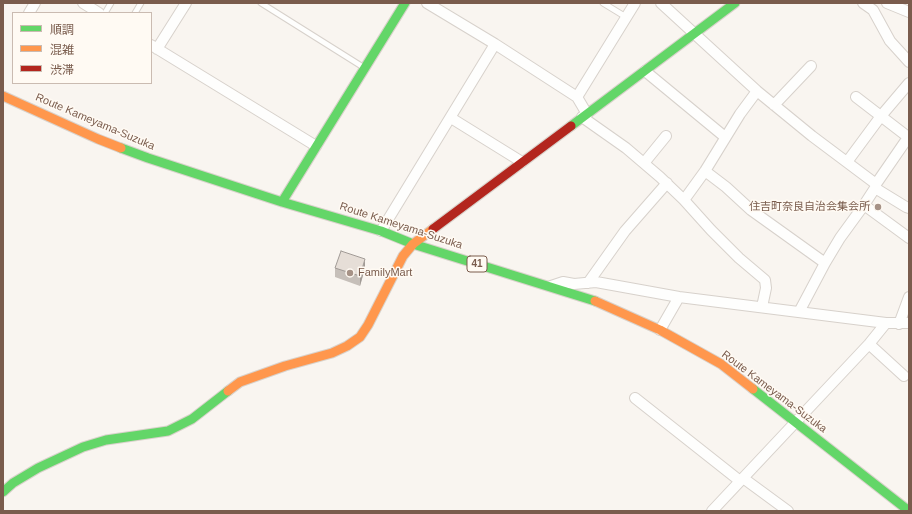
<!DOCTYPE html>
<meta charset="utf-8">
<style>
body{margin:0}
#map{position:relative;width:912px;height:514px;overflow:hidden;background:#f9f5f0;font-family:Helvetica,"Noto Sans JP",sans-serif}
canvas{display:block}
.frame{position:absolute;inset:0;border:4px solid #7a5c4d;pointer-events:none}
.legend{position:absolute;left:12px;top:12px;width:140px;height:72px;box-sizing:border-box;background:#fffaf3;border:1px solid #cabbb1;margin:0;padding:5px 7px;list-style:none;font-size:12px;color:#7a5c4d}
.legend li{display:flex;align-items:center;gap:8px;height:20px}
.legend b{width:20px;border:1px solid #cabbb1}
</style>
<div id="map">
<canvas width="912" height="514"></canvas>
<div class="frame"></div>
<ul class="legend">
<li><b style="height:5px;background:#63d668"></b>順調</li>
<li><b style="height:5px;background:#ff974d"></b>混雑</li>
<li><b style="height:5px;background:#b3261e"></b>渋滞</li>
</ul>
</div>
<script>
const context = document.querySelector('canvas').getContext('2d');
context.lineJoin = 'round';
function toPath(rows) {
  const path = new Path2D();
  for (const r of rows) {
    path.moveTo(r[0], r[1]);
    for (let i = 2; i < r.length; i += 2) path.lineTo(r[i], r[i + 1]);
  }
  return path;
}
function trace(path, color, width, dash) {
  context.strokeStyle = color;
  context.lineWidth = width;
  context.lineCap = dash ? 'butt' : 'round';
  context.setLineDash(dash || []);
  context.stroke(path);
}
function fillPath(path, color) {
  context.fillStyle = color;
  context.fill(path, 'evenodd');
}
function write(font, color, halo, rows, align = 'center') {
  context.font = font + ' Helvetica,"Noto Sans JP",sans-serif';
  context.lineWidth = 3;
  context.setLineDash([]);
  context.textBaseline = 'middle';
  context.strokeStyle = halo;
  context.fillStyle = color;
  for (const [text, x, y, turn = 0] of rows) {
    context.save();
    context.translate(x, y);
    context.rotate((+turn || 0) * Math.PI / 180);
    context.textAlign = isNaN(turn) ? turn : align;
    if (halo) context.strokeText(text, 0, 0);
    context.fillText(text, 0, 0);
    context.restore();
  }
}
const lane = toPath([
 [261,3,363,67],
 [603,3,626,17],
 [105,13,111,3],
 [135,13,141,3]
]);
const street = toPath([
 [83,3,99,13],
 [427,3,495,44,577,97,587,114],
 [661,3,757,91,812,136,876,184],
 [863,3,873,10,890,41,909,62],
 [887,3,909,12],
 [29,13,35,3],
 [151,45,316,146],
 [157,49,186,3],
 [645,71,725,137],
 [577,97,635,3],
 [856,97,908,137],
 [774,105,811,66],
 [582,117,626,148,660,177,684,200,711,230,739,258,765,280,766,288,762,307],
 [451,118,522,162],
 [847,162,881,116,909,83],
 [644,163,666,136],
 [705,171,726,187,751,210,825,263],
 [875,188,906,207,909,208],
 [684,200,705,171,740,114,757,91],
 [864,205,909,238],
 [381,231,495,44],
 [588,283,625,231,667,183],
 [551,286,563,282,574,284,596,282,679,297,886,323,909,323],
 [799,312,825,263,840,238,864,205,875,188,876,184,909,136],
 [899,324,909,297],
 [660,330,679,297],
 [869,344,904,376],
 [635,398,740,481],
 [743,478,788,511],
 [712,511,869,344,886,323]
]);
const fast = toPath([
 [571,126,735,3],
 [121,148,148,158,282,202,381,231,413,244,595,301],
 [282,202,405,3],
 [753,389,909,511],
 [3,492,13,483,38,468,83,447,106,440,168,431,192,419,228,391]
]);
const slow = toPath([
 [3,96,98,139,121,148],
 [595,301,660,330,721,364,753,389],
 [228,391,240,382,285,366,332,353,347,346,360,337,368,325,403,256,413,244,433,229]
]);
const jam = toPath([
 [433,229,571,126]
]);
trace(lane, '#d7d1cb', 7);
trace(street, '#d7d1cb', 12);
trace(fast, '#d9d2cb', 11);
trace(slow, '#d9d2cb', 11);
trace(jam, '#d9d2cb', 11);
trace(lane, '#fefefd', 5);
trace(street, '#fefefd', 10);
trace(fast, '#63d668', 9);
trace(slow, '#ff974d', 9);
trace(jam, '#b3261e', 9);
fillPath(toPath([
 [335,268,365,268,360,286,335,277]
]), '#c6bfb9');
fillPath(toPath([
 [365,259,365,268,360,286,360,276]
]), '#a19b96');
const building = toPath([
 [341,251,365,259,360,276,335,268,341,251]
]);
fillPath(building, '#e6ded7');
trace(building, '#a19b96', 1);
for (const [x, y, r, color] of [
 [878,207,4,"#a69286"],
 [350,273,4,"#a69286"]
]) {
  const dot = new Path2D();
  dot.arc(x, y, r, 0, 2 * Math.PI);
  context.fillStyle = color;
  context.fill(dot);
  trace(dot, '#fffaf3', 1.5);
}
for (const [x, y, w] of [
 [477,264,20]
]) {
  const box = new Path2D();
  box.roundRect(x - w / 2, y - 8, w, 16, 3);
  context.fillStyle = '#fffaf3';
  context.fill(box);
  trace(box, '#7a5c4d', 1);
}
write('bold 10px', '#7a5c4d', null, [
 ["41",477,264]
]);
write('11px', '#7a5c4d', '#fffaf3', [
 ["Route Kameyama-Suzuka",95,122,23],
 ["Route Kameyama-Suzuka",401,226,18],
 ["Route Kameyama-Suzuka",774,392,37]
]);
write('11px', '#7a5c4d', '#fffaf3', [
 ["住吉町奈良自治会集会所",870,207],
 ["FamilyMart",358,273,"left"]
], 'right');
</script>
